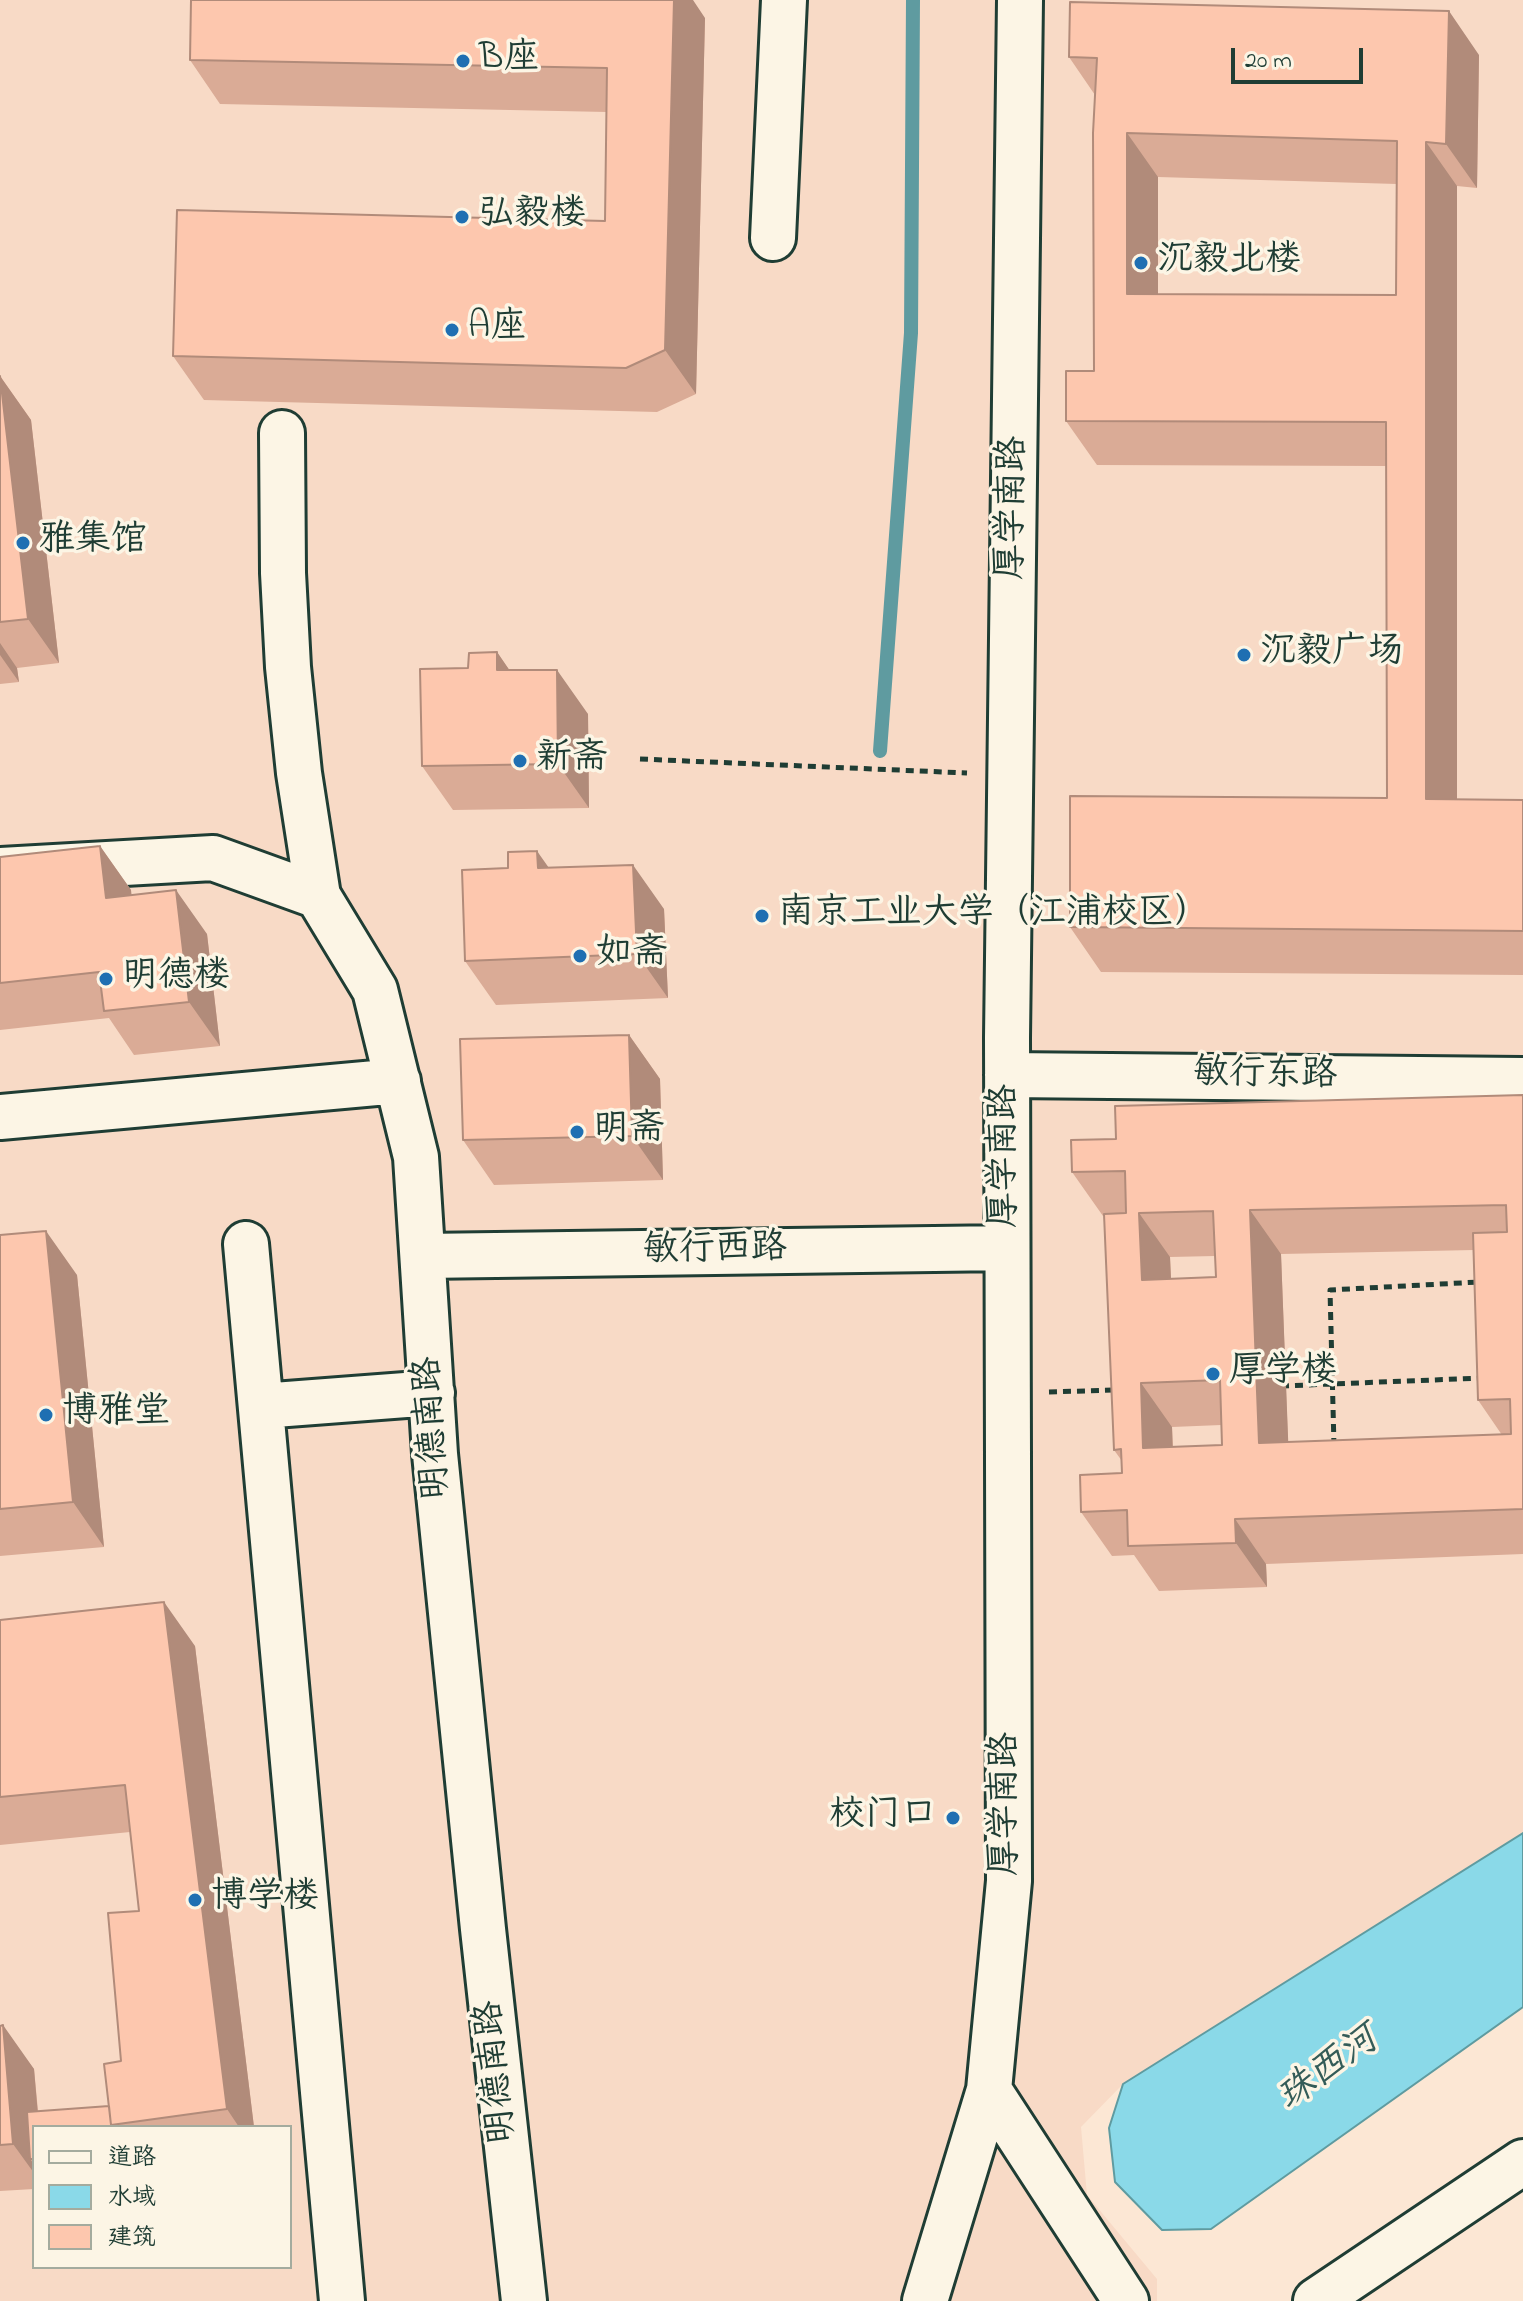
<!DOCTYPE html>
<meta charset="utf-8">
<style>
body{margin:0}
#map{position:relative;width:1523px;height:2301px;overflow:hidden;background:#fce7d4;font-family:"Indie Flower","LXGW WenKai TC",sans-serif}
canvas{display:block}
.legend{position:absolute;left:32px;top:2125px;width:260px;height:144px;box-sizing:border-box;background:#fcf5e5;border:2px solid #a4ab9e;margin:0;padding:10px 14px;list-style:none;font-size:24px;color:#1f3d34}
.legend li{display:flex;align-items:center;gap:16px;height:40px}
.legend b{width:40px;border:2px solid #a4ab9e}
.scale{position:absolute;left:1231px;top:48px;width:132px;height:36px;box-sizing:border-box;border:4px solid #1f3d34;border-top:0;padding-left:10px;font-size:24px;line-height:28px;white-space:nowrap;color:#1f3d34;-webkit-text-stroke:6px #fcf5e5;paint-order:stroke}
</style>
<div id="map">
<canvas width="1523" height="2301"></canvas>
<ul class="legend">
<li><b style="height:10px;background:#fcf5e5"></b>道路</li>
<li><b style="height:22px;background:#8ad9e8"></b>水域</li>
<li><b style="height:22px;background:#fdc7ae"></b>建筑</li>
</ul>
<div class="scale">20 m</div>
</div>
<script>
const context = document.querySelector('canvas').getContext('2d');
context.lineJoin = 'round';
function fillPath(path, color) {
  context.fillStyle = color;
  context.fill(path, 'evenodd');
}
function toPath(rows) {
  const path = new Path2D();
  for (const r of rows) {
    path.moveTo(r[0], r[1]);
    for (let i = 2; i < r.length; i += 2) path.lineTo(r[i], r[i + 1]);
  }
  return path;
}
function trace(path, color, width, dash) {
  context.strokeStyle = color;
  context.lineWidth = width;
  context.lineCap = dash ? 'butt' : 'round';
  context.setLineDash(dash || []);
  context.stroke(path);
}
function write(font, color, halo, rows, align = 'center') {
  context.font = font + ' "Indie Flower","LXGW WenKai TC",sans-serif';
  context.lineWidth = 7;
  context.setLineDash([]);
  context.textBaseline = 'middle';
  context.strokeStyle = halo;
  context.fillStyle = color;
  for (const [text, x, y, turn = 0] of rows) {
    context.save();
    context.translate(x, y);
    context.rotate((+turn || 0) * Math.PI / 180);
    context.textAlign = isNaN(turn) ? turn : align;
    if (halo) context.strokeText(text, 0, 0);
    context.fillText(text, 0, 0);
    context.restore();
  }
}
fillPath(toPath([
 [0,0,1523,0,1523,1833,1123,2084,1081,2127,1087,2195,1157,2279,1157,2301,0,2301],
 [34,2127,290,2127,290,2267,34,2267]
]), '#f8dac6');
const water = toPath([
 [1523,1833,1523,2007,1211,2229,1162,2230,1115,2182,1109,2128,1123,2084,1523,1833]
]);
fillPath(water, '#8ad9e8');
trace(water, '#5f9ba0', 2);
trace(toPath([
 [880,751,911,333,913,0]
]), '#5f9ba0', 14);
const minor = toPath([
 [773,238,784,0],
 [282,433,283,573,288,667,299,773,318,896],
 [0,870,213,858,318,896,375,990,416,1157,435,1454,483,1929,524,2301],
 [1007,1075,1523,1080],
 [0,1117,398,1081],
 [246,1244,342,2301],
 [423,1256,1007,1248],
 [261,1406,432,1393],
 [989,2090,1126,2301],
 [925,2301,989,2090,1009,1881,1007,1037,1020,0],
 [1316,2301,1523,2162]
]);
trace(minor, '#1f3d34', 50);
trace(toPath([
 [640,759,967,773],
 [1281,1386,1483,1378],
 [1049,1392,1115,1390],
 [1334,1446,1330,1290,1479,1282]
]), '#1f3d34', 5, [8, 6]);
trace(minor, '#fcf5e5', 44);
fillPath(toPath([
 [705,18,696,394,657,412,204,400,173,356,605,221,607,112,220,104,190,60],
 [1479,55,1477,188,1457,186,1457,799,1523,800,1523,975,1101,972,1070,927,1387,798,1386,466,1097,465,1066,421,1094,371,1095,95,1069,57],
 [1158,177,1397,184,1396,295,1158,294],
 [0,376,31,420,59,663,17,668,19,682,0,684],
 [497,652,509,670,588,714,589,808,453,810,422,766,468,668],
 [100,846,131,890,131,895,207,934,220,1046,134,1055,109,1018,0,1030,0,857],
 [549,868,664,909,668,998,496,1005,465,961],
 [629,1035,660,1079,663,1180,494,1185,463,1140],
 [1523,1095,1523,1554,1266,1564,1267,1587,1159,1591,1134,1555,1112,1556,1081,1512,1122,1473,1122,1461,1114,1450,1104,1216,1103,1216,1072,1172,1116,1139],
 [1474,1250,1478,1400,1502,1435,1288,1442,1281,1254],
 [1215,1256,1216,1277,1171,1279,1170,1257],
 [1221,1425,1222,1445,1173,1447,1172,1427],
 [0,1235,77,1275,104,1547,0,1556],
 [0,1620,195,1646,254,2127,34,2127,34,2189,0,2191,0,2026,34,2069,38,2111,109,2106,121,2061,139,1911,130,1832,0,1845]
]), '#daab96');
fillPath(toPath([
 [674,0,693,0,705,18,696,394,665,350],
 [1449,11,1479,55,1477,188,1446,144],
 [1127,133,1158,177,1158,338,1127,294],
 [1426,142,1457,186,1457,843,1426,799],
 [0,376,31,420,59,663,28,619],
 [0,643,17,668,19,682,0,655],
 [497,652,528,697,497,670],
 [557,670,588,714,589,808,558,764],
 [100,846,131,890,137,942,106,898],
 [537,851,568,895,538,868],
 [633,865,664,909,668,998,637,954],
 [176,890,207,934,220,1046,189,1002],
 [629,1035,660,1079,663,1180,632,1136],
 [1250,1210,1281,1254,1290,1488,1259,1443],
 [1139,1213,1170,1257,1173,1324,1142,1280],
 [46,1231,77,1275,104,1547,73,1502],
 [1141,1383,1172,1427,1174,1492,1143,1448],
 [1235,1519,1266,1564,1267,1587,1236,1543],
 [164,1602,195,1646,254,2127,239,2127,227,2109],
 [3,2025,34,2069,39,2127,30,2159,34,2164,34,2173,13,2144]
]), '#b18b7a');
const building = toPath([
 [191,0,674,0,665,350,626,368,173,356,177,210,605,221,607,68,190,60,191,0],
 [1070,2,1449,11,1446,144,1426,142,1426,799,1523,800,1523,931,1070,927,1070,796,1387,798,1386,422,1066,421,1066,371,1094,371,1093,133,1097,58,1069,57,1070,2],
 [1127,133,1397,141,1396,295,1127,294,1127,133],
 [0,376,28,619,0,622,0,376],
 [497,652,497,670,557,670,558,764,422,766,420,669,468,668,469,653,497,652],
 [100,846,106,898,176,890,189,1002,104,1011,99,972,0,983,0,857,100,846],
 [537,851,538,868,633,865,637,954,465,961,462,870,508,868,508,852,537,851],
 [629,1035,632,1136,463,1140,460,1039,629,1035],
 [1523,1095,1523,1509,1235,1519,1236,1543,1128,1546,1127,1510,1081,1512,1080,1475,1122,1473,1121,1449,1114,1450,1104,1214,1126,1213,1125,1171,1072,1172,1071,1140,1116,1139,1115,1106,1523,1095],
 [1506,1205,1507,1232,1473,1233,1478,1400,1510,1399,1511,1434,1259,1443,1250,1210,1506,1205],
 [1213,1211,1216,1277,1142,1280,1139,1213,1213,1211],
 [1220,1380,1222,1445,1143,1448,1141,1383,1220,1380],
 [46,1231,73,1502,0,1509,0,1235,46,1231],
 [164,1602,227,2109,111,2125,104,2064,121,2061,108,1913,139,1911,125,1785,0,1797,0,1620,164,1602],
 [3,2025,13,2144,0,2145,0,2026,3,2025],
 [109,2106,111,2125,113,2127,34,2127,34,2159,30,2159,27,2112,109,2106]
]);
fillPath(building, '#fdc7ae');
trace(building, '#b18b7a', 2);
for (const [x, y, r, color] of [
 [463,61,8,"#1f6fb2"],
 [462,217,8,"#1f6fb2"],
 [1141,263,8,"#1f6fb2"],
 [452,330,8,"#1f6fb2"],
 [23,543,8,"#1f6fb2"],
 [1244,655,8,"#1f6fb2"],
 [520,761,8,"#1f6fb2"],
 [762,916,8,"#1f6fb2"],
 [580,956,8,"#1f6fb2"],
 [106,979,8,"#1f6fb2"],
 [577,1132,8,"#1f6fb2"],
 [1213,1374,8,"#1f6fb2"],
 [46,1415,8,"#1f6fb2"],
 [953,1818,8,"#1f6fb2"],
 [195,1900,8,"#1f6fb2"]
]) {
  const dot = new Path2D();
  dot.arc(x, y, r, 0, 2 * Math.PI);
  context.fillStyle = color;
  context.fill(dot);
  trace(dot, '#fcf5e5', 3);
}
write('36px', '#1f3d34', '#fcf5e5', [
 ["B座",479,61],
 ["弘毅楼",478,217],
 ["沉毅北楼",1157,263],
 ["A座",468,330],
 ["雅集馆",39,543],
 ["沉毅广场",1260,655],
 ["新斋",536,761],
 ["南京工业大学（江浦校区）",778,916],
 ["如斋",596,956],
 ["明德楼",122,979],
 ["明斋",593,1132],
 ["厚学楼",1229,1374],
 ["博雅堂",62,1415],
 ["校门口",937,1818,"right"],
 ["博学楼",211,1900]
], 'left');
write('36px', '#1f3d34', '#fcf5e5', [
 ["厚学南路",1015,508,-89],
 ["敏行东路",1265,1077,1],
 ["厚学南路",1007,1156,-90],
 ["敏行西路",715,1252,-1],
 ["明德南路",435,1428,-94],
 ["厚学南路",1008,1804,-90],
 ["明德南路",499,2072,-96]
]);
write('italic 38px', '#345c58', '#fcf5e5', [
 ["珠西河",1330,2071,-36]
]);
</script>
